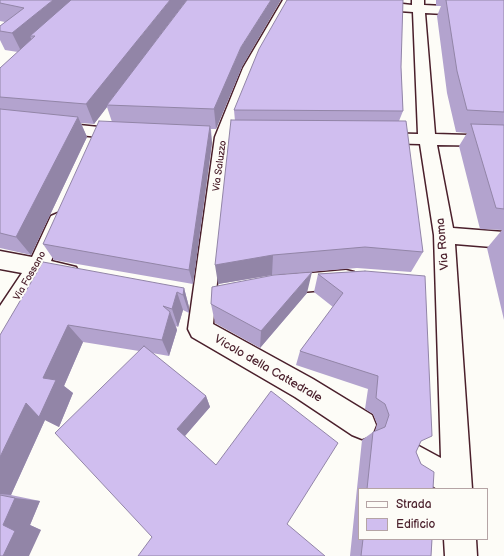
<!DOCTYPE html>
<style>
body{margin:0}
#map{position:relative;width:504px;height:556px;overflow:hidden;background:#fdfcf7;font-family:"Balsamiq Sans",sans-serif}
canvas{display:block}
.legend{position:absolute;left:358px;top:488px;width:130px;height:52px;box-sizing:border-box;background:#fdfcf7;border:1px solid #b5a4a5;margin:0;padding:5px 7px;list-style:none;font-size:12px;color:#4a1f2b}
.legend li{display:flex;align-items:center;gap:8px;height:20px}
.legend b{width:20px;border:1px solid #b5a4a5}
</style>
<div id="map">
<canvas width="504" height="556"></canvas>
<ul class="legend">
<li><b style="height:5px;background:#fdfcf7"></b>Strada</li>
<li><b style="height:11px;background:#d0beef"></b>Edificio</li>
</ul>
</div>
<script>
const context = document.querySelector('canvas').getContext('2d');
context.lineJoin = 'round';
function toPath(rows) {
  const path = new Path2D();
  for (const r of rows) {
    path.moveTo(r[0], r[1]);
    for (let i = 2; i < r.length; i += 2) path.lineTo(r[i], r[i + 1]);
  }
  return path;
}
function trace(path, color, width, dash) {
  context.strokeStyle = color;
  context.lineWidth = width;
  context.lineCap = dash ? 'butt' : 'round';
  context.setLineDash(dash || []);
  context.stroke(path);
}
function fillPath(path, color) {
  context.fillStyle = color;
  context.fill(path, 'evenodd');
}
function write(font, color, halo, rows, align = 'center') {
  context.font = font + ' "Balsamiq Sans",sans-serif';
  context.lineWidth = 4;
  context.setLineDash([]);
  context.textBaseline = 'middle';
  context.strokeStyle = halo;
  context.fillStyle = color;
  for (const [text, x, y, turn = 0] of rows) {
    context.save();
    context.translate(x, y);
    context.rotate((+turn || 0) * Math.PI / 180);
    context.textAlign = isNaN(turn) ? turn : align;
    if (halo) context.strokeText(text, 0, 0);
    context.fillText(text, 0, 0);
    context.restore();
  }
}
const minor = toPath([
 [283,0,295,0,257,68,231,137,213,324,313,379,372,415,376,425,372,435,362,439,352,435,295,397,192,337,188,329,215,137,243,68,283,0],
 [412,0,424,0,424,5,504,9,504,17,425,13,435,134,504,136,504,146,437,145,453,228,504,232,504,248,455,244,472,489,437,489,407,469,403,459,407,449,417,445,441,458,434,235,420,144,379,143,373,142,371,138,373,134,379,133,418,134,413,12,399,11,397,8,399,5,403,4,412,5,412,0],
 [0,117,99,127,125,128,131,129,133,133,131,137,125,138,99,137,0,127,0,117],
 [58,213,65,216,68,221,51,261,76,267,79,273,76,279,68,282,43,277,8,334,0,337,0,306,22,273,0,269,0,251,32,257,51,216,58,213],
 [346,270,354,272,357,279,354,286,346,288,280,294,272,292,269,285,272,278,280,276,346,270],
 [444,539,476,539,477,556,445,556,444,539]
]);
trace(minor, '#4a1f2b', 3);
fillPath(minor, '#fdfcf7');
fillPath(toPath([
 [0,0,242,67,216,129,211,129,212,143,193,284,54,260,43,244,112,122,107,107,94,124,81,123,87,137,31,255,0,248,0,68,18,52,5,50,0,40,0,26,5,22,0,21],
 [436,0,504,0,504,320,487,248,502,230,480,229,459,146,467,133,456,132,447,93,437,16,441,6,436,6],
 [401,67,403,111,399,121,423,252,411,272,357,268,272,275,218,284,235,121,234,110],
 [365,271,420,442,416,452,421,464,433,489,359,489,359,539,432,539,431,556,350,556,362,440,373,432,375,431,377,424,373,414,365,409,368,389,296,365,300,351,333,307,314,292,318,274],
 [184,288,189,307,189,313,183,310,178,327,176,326,177,330,169,356,152,353,206,396,210,407,185,436,216,465,338,443,152,537,139,351,83,342,64,386,73,393,59,427,45,420,11,495,40,501,30,525,41,530,0,556,0,335],
 [307,293,260,348,215,323,211,304]
]), '#b3a3ce');
fillPath(toPath([
 [53,0,82,0,35,36,30,36,33,43,22,53,12,33],
 [170,0,187,0,107,105,107,107,94,124,86,104],
 [271,0,281,0,242,67,216,129,214,109,241,47],
 [78,117,87,137,31,255,16,237],
 [210,126,212,143,193,284,189,270],
 [273,255,272,275,218,284,215,265],
 [312,272,307,293,260,348,261,331],
 [184,288,189,307,189,313,183,295],
 [177,292,183,310,178,327,172,309],
 [170,312,177,330,169,356,162,340],
 [68,325,83,342,64,386,73,393,59,427,45,420,11,495,0,494,0,457,26,403],
 [206,396,210,407,184,437,177,429],
 [15,498,40,501,30,525,41,530,29,556,3,556,3,525]
]), '#9285a7');
const building = toPath([
 [0,0,53,0,12,33,0,31,0,26,24,8,0,3,0,0],
 [71,0,170,0,86,104,0,97,0,68,35,36,30,36,71,0],
 [187,0,271,0,241,47,214,109,107,105,187,0],
 [287,0,403,0,401,67,403,111,234,110,259,49,287,0],
 [446,0,504,0,504,112,467,110,457,71,446,0],
 [0,109,78,117,16,237,0,233,0,109],
 [231,120,406,121,423,252,365,247,273,255,215,265,231,120],
 [99,121,210,126,189,270,43,244,99,121],
 [471,124,504,125,504,209,496,208,471,124],
 [43,262,184,288,183,295,177,292,172,309,163,306,170,312,162,340,68,325,43,378,56,380,39,417,26,403,0,457,0,335,43,262],
 [365,271,425,276,432,436,421,441,416,452,421,464,434,472,433,489,367,489,373,432,385,427,389,415,385,404,376,398,378,376,300,351,343,293,318,274,365,271],
 [312,272,261,331,211,304,212,287,274,275,312,272],
 [144,346,206,396,177,429,216,465,271,391,338,443,287,524,325,556,138,556,152,537,55,433,144,346],
 [0,495,15,498,3,525,15,531,3,556,0,556,0,495],
 [363,539,432,539,431,556,361,556,363,539]
]);
fillPath(building, '#d0beef');
trace(building, '#9285a7', 1);
write('10px', '#4a1f2b', '#fdfcf7', [
 ["Via Saluzzo",220,166,-82],
 ["Via Fossano",30,276,-60]
]);
write('12px', '#4a1f2b', '#fdfcf7', [
 ["Via Roma",443,244,-95],
 ["Vicolo della Cattedrale",268,369,30]
]);
</script>
